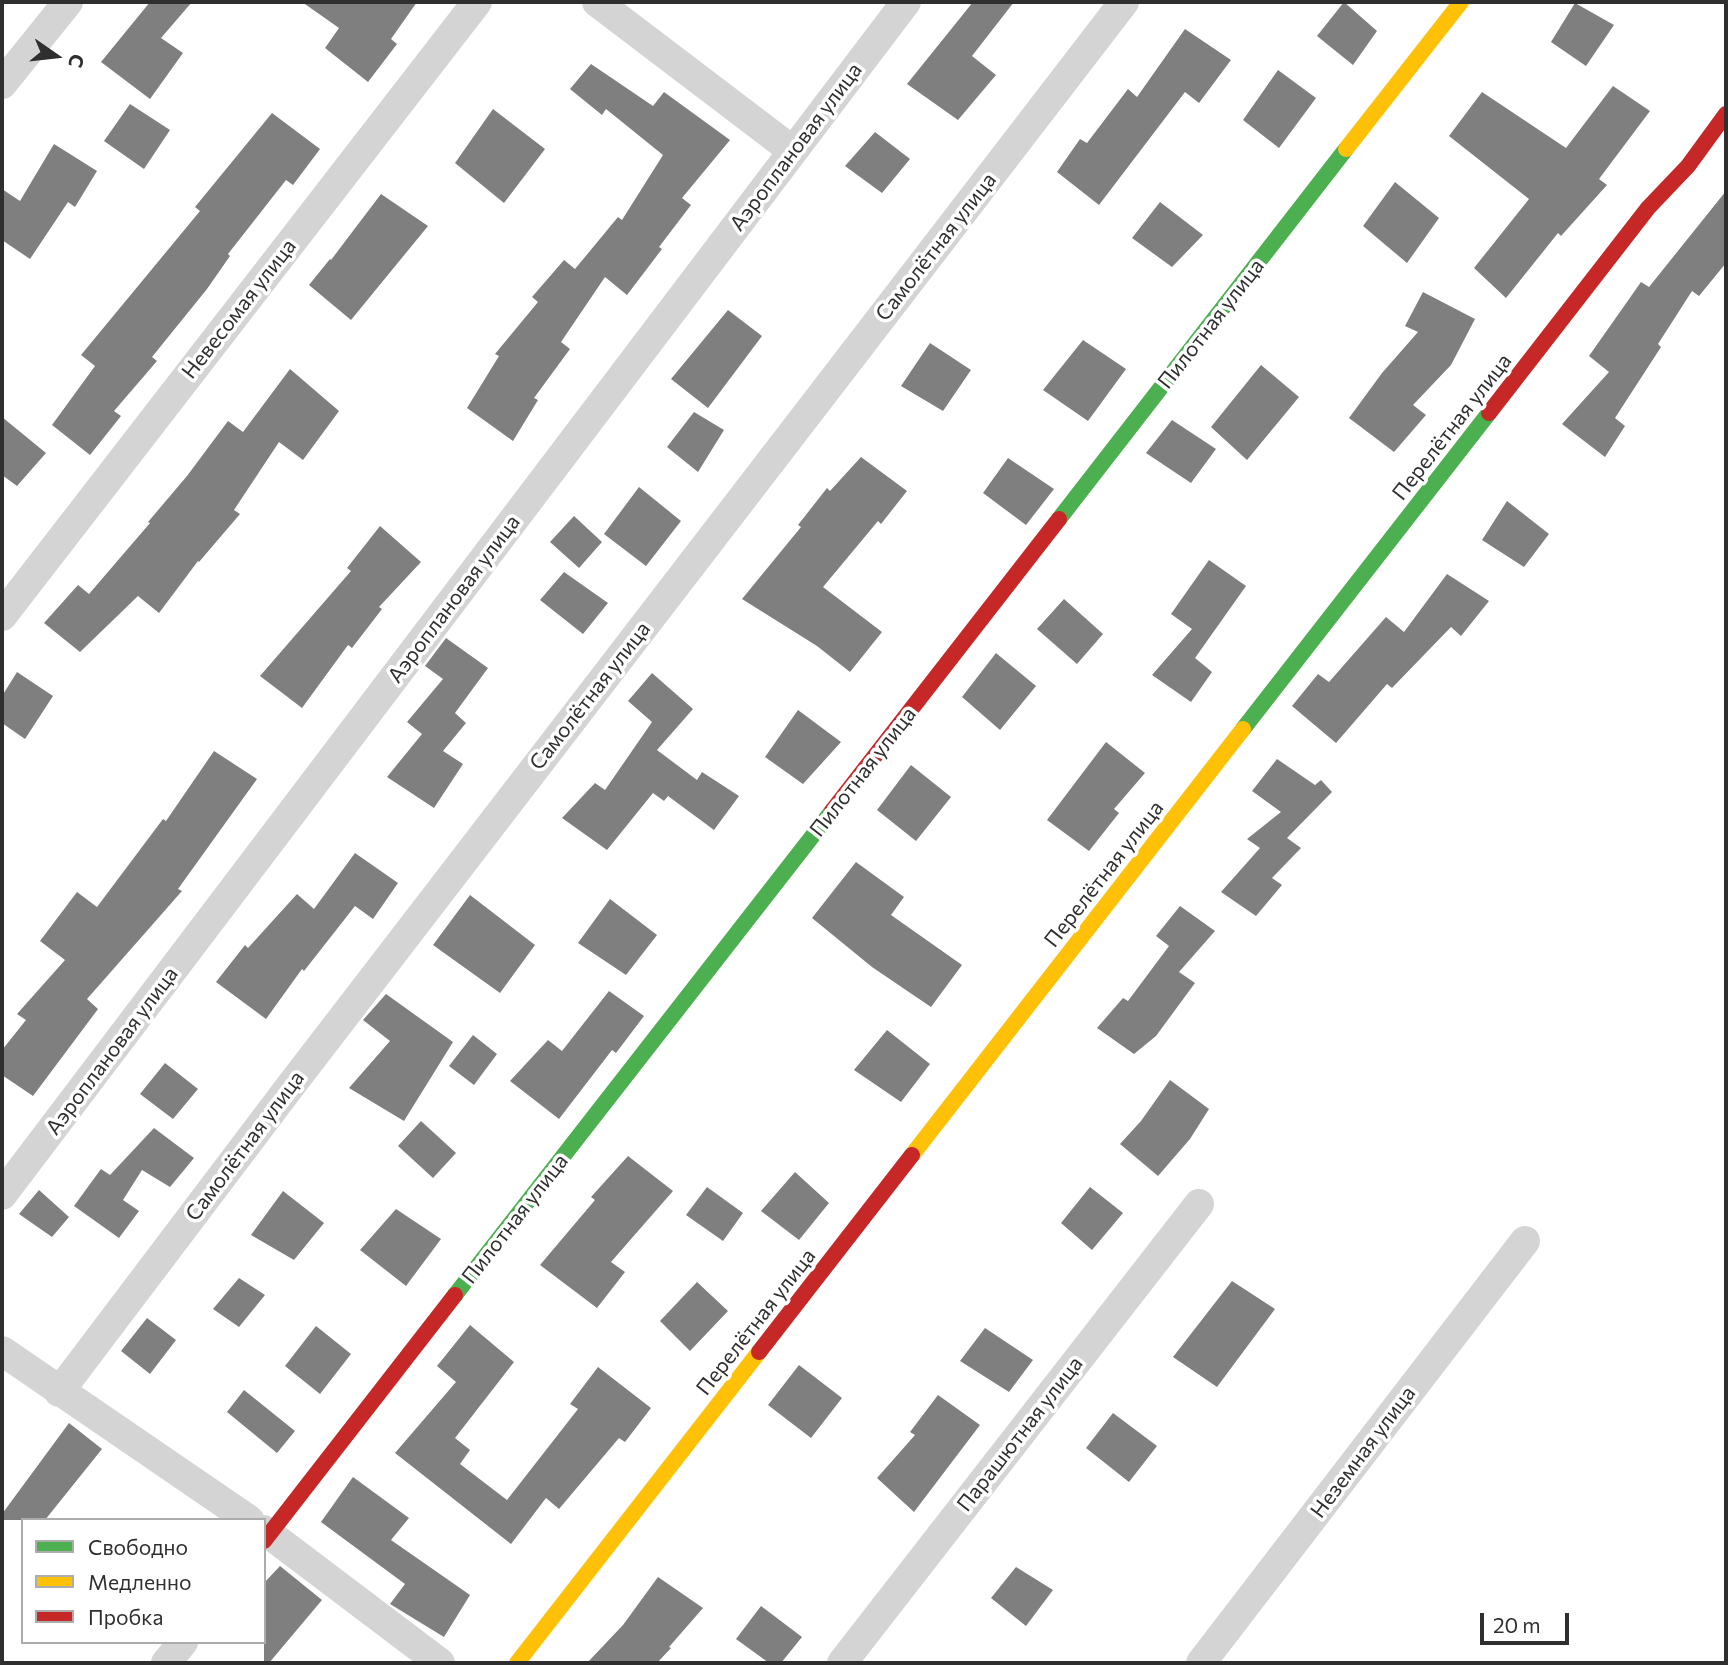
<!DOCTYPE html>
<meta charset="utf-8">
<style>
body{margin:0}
#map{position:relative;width:1728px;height:1665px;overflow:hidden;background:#fff;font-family:Commissioner,sans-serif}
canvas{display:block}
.frame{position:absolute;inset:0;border:4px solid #2f2f2f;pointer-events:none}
.legend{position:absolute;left:21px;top:1518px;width:245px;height:126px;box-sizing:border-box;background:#fff;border:2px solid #acacac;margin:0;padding:9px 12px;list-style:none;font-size:21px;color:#2f2f2f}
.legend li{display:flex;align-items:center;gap:14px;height:35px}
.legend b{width:35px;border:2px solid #acacac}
.north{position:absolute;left:21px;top:21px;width:70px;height:70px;-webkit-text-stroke:5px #fff;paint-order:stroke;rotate:104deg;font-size:19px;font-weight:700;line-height:28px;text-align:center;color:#2f2f2f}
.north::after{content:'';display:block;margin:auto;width:24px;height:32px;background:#2f2f2f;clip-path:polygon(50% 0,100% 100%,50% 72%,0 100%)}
.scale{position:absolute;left:1480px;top:1613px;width:89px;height:32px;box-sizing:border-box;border:4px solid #2f2f2f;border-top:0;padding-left:9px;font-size:21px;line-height:24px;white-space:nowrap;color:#2f2f2f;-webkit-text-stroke:5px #fff;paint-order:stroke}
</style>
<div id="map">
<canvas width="1728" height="1665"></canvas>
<div class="frame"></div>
<ul class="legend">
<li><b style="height:9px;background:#4caf50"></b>Свободно</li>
<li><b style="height:9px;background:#ffc107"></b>Медленно</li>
<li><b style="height:9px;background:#c62828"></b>Пробка</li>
</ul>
<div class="north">С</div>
<div class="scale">20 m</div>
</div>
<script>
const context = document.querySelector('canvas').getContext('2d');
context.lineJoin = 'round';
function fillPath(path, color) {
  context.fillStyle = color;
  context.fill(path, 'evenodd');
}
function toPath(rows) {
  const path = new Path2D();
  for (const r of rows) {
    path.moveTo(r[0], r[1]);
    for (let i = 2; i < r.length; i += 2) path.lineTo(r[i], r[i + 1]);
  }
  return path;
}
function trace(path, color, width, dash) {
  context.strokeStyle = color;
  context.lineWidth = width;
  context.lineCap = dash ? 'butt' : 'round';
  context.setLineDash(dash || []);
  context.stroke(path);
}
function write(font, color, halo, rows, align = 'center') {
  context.font = font + ' Commissioner,sans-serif';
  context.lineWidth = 7;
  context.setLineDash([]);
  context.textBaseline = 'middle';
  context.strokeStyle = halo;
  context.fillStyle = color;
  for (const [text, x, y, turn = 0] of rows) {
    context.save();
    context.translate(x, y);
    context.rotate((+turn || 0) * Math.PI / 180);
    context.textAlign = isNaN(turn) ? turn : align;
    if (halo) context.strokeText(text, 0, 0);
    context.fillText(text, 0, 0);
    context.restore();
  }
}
fillPath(toPath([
 [150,2,192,2,161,38,183,53,150,99,101,62],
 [302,2,417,2,391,39,397,44,368,82,325,48,339,28],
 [973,2,1014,2,972,56,996,75,958,120,907,84],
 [1344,2,1377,31,1353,65,1317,36],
 [1575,3,1614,25,1586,66,1551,42],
 [1185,29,1231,60,1199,103,1185,92,1099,205,1057,172,1080,139,1087,143,1128,89,1137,97],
 [591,64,653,106,664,92,730,140,682,198,691,205,659,247,662,249,627,295,605,277,561,342,570,349,534,398,538,400,513,441,467,408,499,356,495,354,538,302,532,297,564,260,575,269,618,217,622,220,663,155,606,109,602,115,570,89],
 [1278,70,1316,98,1279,148,1243,120],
 [1613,86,1650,111,1599,179,1607,185,1561,236,1558,233,1506,298,1474,268,1529,199,1449,136,1482,92,1566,148],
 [130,104,170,130,144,169,104,141],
 [493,109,545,149,504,203,455,163],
 [272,113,320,149,293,185,286,180,228,254,230,256,207,289,152,357,157,361,114,411,121,416,90,455,52,425,95,366,81,355,200,211,195,207],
 [875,132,910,159,882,193,845,166],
 [54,144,97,171,75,207,68,202,30,259,2,240,2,189,20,201],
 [1395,182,1439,218,1407,263,1363,226],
 [1726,191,1726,263,1699,296,1692,291,1658,344,1661,347,1615,418,1625,426,1605,457,1562,424,1609,372,1589,356,1641,282,1649,287],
 [381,194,428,226,351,320,309,285,330,259,331,260],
 [1160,202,1203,235,1172,267,1132,238],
 [1423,292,1475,319,1451,365,1413,405,1426,415,1394,452,1349,418,1382,373,1418,332,1405,326],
 [728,310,762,336,708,408,671,379],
 [1083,340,1126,369,1088,421,1043,390],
 [930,343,971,370,943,411,901,386],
 [1261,365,1299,397,1247,460,1211,427],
 [290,369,339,411,303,460,279,442,234,510,240,514,199,562,198,561,159,613,138,596,80,652,44,623,78,585,89,594,150,523,148,522,187,476,228,421,243,432],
 [694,412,724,430,698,472,667,447],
 [2,417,46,453,17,486,2,475],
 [1172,420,1216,449,1191,483,1146,453],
 [861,457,907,491,881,524,878,521,823,587,882,632,850,672,817,646,742,599,801,527,798,525,827,488,830,491],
 [1008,458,1054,489,1026,525,983,493],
 [639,487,681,521,646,566,604,534],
 [1507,501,1549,534,1524,567,1482,540],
 [574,516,602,542,579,568,550,542],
 [380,526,421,562,379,607,382,609,352,648,348,645,302,708,260,676,351,571,347,568],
 [1209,560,1246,586,1195,658,1212,672,1191,702,1152,675,1192,629,1171,614],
 [564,572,608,603,583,634,540,600],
 [1447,574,1489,601,1461,636,1451,627,1392,688,1387,684,1336,743,1292,706,1318,674,1329,682,1386,617,1404,632],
 [1064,599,1103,634,1077,664,1037,629],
 [446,638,488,668,455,713,466,723,443,751,463,764,434,808,387,777,422,734,407,722,443,679,425,666],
 [996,653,1036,686,1000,730,962,697],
 [17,672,53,696,25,739,2,723,2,696],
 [652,673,693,709,657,750,697,780,702,772,739,796,714,830,668,796,664,801,653,793,607,850,562,818,595,783,605,790,652,722,628,701],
 [798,710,841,742,803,784,765,757],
 [1106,742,1145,773,1114,809,1119,813,1089,851,1047,820],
 [214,751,257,779,178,889,182,891,87,999,98,1009,33,1096,2,1075,2,1050,26,1020,17,1014,65,960,40,941,77,892,97,907,163,819,166,821],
 [1277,759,1315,785,1321,780,1332,792,1287,838,1301,848,1272,878,1282,885,1256,916,1221,892,1260,848,1247,839,1281,812,1252,791],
 [911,765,951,797,916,841,877,810],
 [355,853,398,883,373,919,355,906,304,971,302,969,266,1019,216,982,245,945,248,948,297,894,314,909],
 [856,862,904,897,891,915,962,965,931,1007,872,967,812,918],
 [470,895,535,945,500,993,433,945],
 [610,899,657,935,626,975,578,943],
 [1180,906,1215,931,1179,972,1195,983,1156,1036,1134,1054,1097,1028,1123,998,1128,1001,1169,946,1156,936],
 [609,991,644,1016,616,1053,612,1050,559,1119,510,1081,548,1040,562,1051],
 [386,994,453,1042,404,1121,349,1088,390,1041,363,1020],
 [887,1030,930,1064,901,1102,854,1070],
 [473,1035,497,1054,474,1085,449,1066],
 [165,1063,198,1089,173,1119,140,1094],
 [1170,1080,1209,1109,1190,1139,1158,1176,1120,1144,1141,1121],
 [421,1121,456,1153,433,1178,398,1146],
 [154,1128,194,1158,170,1187,142,1170,123,1200,139,1211,119,1238,74,1206,101,1169,110,1175],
 [628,1156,673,1191,611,1262,625,1272,597,1308,540,1265,595,1200,591,1197],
 [795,1172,829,1203,799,1240,761,1211],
 [707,1187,743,1213,723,1241,686,1215],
 [1090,1187,1123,1213,1092,1250,1061,1223],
 [39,1190,69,1217,52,1237,19,1214],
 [283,1191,324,1223,294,1260,251,1235],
 [396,1209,441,1239,406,1286,360,1250],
 [239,1278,265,1295,239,1327,213,1309],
 [1232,1281,1275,1309,1217,1387,1173,1357],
 [697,1282,728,1311,690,1351,660,1321],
 [147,1318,176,1340,150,1374,121,1351],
 [470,1325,514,1362,455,1438,470,1450,460,1464,507,1500,578,1409,570,1404,598,1367,651,1408,625,1442,619,1438,559,1509,546,1498,511,1544,395,1453,456,1382,437,1366],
 [316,1326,351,1354,320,1394,285,1366],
 [985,1328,1033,1360,1009,1392,960,1361],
 [799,1365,842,1398,811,1438,768,1405],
 [244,1390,295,1431,277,1453,227,1412],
 [938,1395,980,1425,914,1512,877,1478,915,1435,910,1432],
 [1113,1413,1157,1446,1129,1482,1086,1448],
 [69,1423,102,1449,45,1520,2,1520,2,1514],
 [353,1477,409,1518,391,1540,470,1595,444,1637,390,1604,405,1584,321,1522],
 [280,1566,322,1600,269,1663,264,1663,264,1583],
 [1016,1567,1053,1590,1026,1626,991,1598],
 [658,1577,703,1608,669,1647,671,1648,657,1663,587,1663,623,1625],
 [761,1606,802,1637,781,1663,769,1663,736,1639]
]), '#7f7f7f');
trace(toPath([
 [597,2,793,151],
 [2,84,68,2],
 [2,616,477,2],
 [2,1195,906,2],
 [2,1351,249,1520],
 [59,1392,292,1084,1124,2],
 [264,1530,440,1663],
 [166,1663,183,1642],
 [842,1663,1199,1204],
 [1201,1663,1525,1241]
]), '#d4d4d4', 30);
trace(toPath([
 [1059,519,1346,149],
 [1243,729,1489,413],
 [455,1295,832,811]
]), '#4caf50', 16);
trace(toPath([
 [1346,149,1461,2],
 [912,1155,1243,729],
 [517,1663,759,1352]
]), '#ffc107', 16);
trace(toPath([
 [1489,413,1648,208,1688,166,1726,114],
 [832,811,1059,519],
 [759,1352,912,1155],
 [264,1541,455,1295]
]), '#c62828', 16);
write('21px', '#2f2f2f', '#fff', [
 ["Аэроплановая улица",796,147,-53],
 ["Самолётная улица",936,247,-52],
 ["Невесомая улица",239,309,-52],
 ["Пилотная улица",1211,324,-52],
 ["Перелётная улица",1452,427,-52],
 ["Аэроплановая улица",454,599,-53],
 ["Самолётная улица",590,696,-52],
 ["Пилотная улица",863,772,-52],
 ["Перелётная улица",1104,874,-52],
 ["Аэроплановая улица",112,1051,-53],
 ["Самолётная улица",245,1146,-53],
 ["Пилотная улица",515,1219,-52],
 ["Перелётная улица",756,1322,-52],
 ["Парашютная улица",1020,1434,-52],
 ["Неземная улица",1363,1452,-53]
]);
</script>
